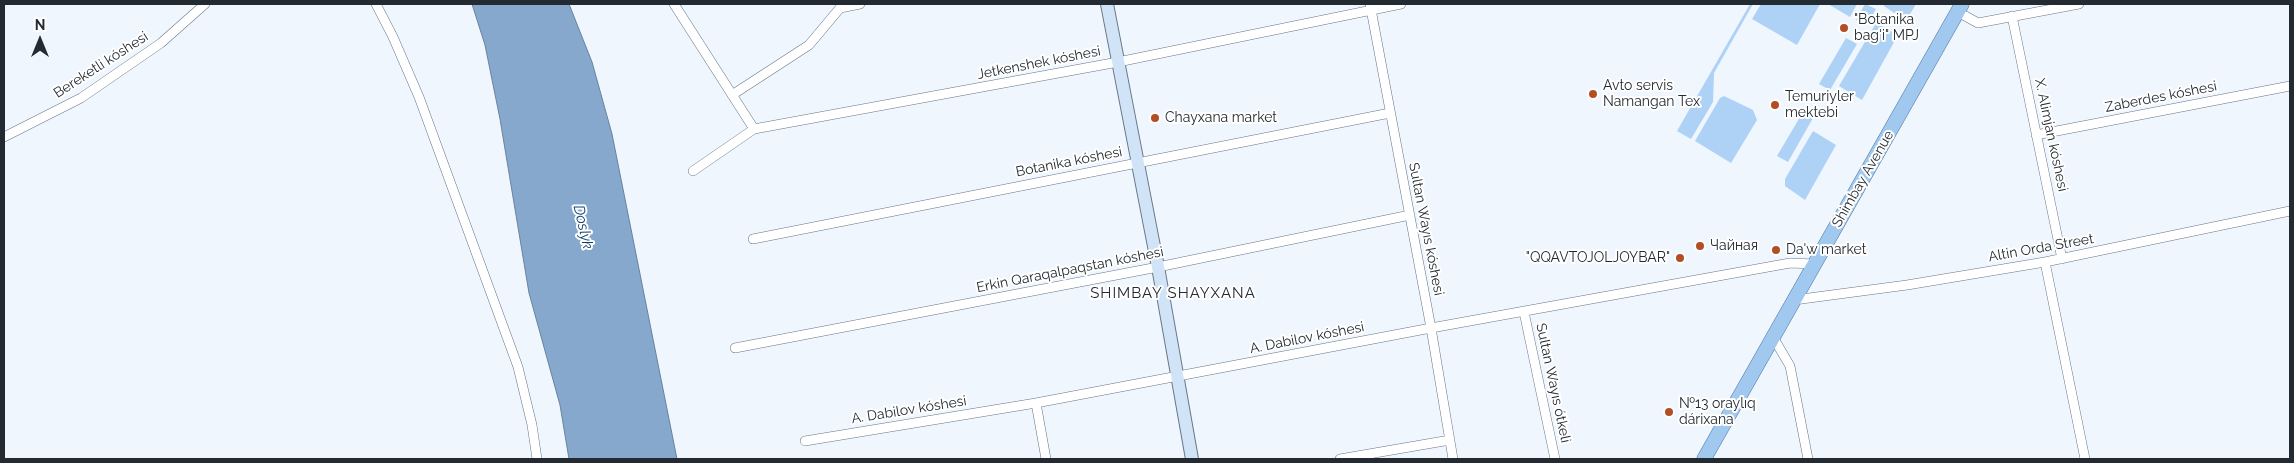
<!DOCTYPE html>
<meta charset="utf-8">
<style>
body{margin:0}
#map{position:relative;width:2294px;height:463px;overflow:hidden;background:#eff6fe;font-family:Raleway,sans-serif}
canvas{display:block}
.frame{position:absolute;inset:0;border:5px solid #232a31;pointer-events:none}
.north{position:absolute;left:15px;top:15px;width:50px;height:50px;-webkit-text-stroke:4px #fff;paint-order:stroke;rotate:0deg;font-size:14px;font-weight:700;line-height:20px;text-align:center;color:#232a31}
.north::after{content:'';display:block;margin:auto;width:18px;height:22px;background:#232a31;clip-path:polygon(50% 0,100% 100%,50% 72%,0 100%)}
</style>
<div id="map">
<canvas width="2294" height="463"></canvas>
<div class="frame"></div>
<div class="north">N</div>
</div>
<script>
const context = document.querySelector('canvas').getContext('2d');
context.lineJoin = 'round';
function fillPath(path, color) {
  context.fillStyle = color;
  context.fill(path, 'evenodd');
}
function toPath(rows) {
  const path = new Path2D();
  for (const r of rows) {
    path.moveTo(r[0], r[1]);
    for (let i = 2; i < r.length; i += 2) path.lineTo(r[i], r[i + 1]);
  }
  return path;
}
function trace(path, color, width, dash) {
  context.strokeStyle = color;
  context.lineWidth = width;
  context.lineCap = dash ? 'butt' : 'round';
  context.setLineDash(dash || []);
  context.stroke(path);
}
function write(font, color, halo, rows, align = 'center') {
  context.font = font + ' Raleway,sans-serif';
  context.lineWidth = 4;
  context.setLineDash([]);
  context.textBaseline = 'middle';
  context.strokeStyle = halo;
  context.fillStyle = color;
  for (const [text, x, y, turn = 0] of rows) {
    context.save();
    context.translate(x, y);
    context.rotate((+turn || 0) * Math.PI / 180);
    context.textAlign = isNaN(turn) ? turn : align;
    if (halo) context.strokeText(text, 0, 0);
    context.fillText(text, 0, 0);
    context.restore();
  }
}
fillPath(toPath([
 [1750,4,1753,4,1714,73,1713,102,1691,139,1677,131],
 [1761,4,1820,4,1797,45,1752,19],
 [1828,4,1857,4,1850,17],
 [1865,4,1876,9,1866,26,1856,20],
 [1885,4,1916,4,1906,21,1884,6],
 [1876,23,1898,35,1862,100,1839,86],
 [1846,38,1857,44,1830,90,1819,84],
 [1724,96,1753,110,1757,120,1731,163,1695,141,1720,98],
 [1803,112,1813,118,1788,162,1777,156],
 [1813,131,1836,145,1805,200,1785,186,1785,179]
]), '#aed1f6');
const water = toPath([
 [472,4,569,4,592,62,612,134,677,459,569,459,560,405,529,293,500,119,485,45,472,4]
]);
fillPath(water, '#86a8cd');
trace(water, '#68829e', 1);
const street = toPath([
 [376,4,393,37,419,97,518,367,532,425,537,459],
 [674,4,754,129],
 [1370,4,1431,328,1453,459],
 [1958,12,1978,23,2079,4],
 [2012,16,2062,259],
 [732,95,809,45,840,8,860,4],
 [2036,135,2290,86],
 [4,137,81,98,161,43,205,4],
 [693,171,754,129,1118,62,1401,4],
 [753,239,1390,113],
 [2045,262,2085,459],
 [1794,300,1907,285,2045,262,2290,211],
 [1524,312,1555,459],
 [1773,337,1790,366,1808,459],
 [735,348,1158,267,1410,215],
 [1036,403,1046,459],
 [805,441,1036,403,1431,328,1790,263,1815,264],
 [1340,459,1450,440]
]);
const secondary = toPath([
 [1107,4,1158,267,1192,459]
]);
const primary = toPath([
 [1704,459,1962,4]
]);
trace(street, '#667687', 10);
trace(secondary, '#667687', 14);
trace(primary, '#4d79a6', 15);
trace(street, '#fff', 9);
trace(secondary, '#d0e3f7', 12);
trace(primary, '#a1c8ef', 14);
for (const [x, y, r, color] of [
 [1844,28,5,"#b34d23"],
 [1593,94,5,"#b34d23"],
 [1775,105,5,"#b34d23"],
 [1155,118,5,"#b34d23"],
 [1700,246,5,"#b34d23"],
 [1776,250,5,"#b34d23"],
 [1680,258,5,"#b34d23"],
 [1669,412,5,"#b34d23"]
]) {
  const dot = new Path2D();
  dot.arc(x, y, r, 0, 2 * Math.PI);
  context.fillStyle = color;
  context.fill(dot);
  trace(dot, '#fff', 2);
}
write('14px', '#232a31', '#fff', [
 ["\"Botanika",1854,20],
 ["bag'i\" MPJ",1854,36],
 ["Avto servis",1603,86],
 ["Namangan Tex",1603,102],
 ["Temuriyler",1785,97],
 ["mektebi",1785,113],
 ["Chayxana market",1165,118],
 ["Чайная",1710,246],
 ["Da'w market",1786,250],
 ["\"QQAVTOJOLJOYBAR\"",1670,258,"right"],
 ["№13 oraylıq",1679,404],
 ["dárixana",1679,420]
], 'left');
write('14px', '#232a31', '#fff', [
 ["Jetkenshek kóshesi",1039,63,-11],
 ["Bereketli kóshesi",101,65,-33],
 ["Zaberdes kóshesi",2161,97,-11],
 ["X. Alimjan kóshesi",2051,135,78],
 ["Botanika kóshesi",1069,162,-11],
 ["Shimbay Avenue",1863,179,-60],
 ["Sultan Wayıs kóshesi",1426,229,79],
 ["Altin Orda Street",2041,248,-10],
 ["Erkin Qaraqalpaqstan kóshesi",1070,270,-11],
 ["A. Dabilov kóshesi",1307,338,-11],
 ["Sultan Wayıs ótkeli",1553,383,78],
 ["A. Dabilov kóshesi",909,410,-9]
]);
write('italic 15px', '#0e4271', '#fff', [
 ["Doslyk",583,227,77]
]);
context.letterSpacing = '1px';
write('15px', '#232a31', '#fff', [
 ["SHIMBAY SHAYXANA",1173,293]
]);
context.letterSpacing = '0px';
</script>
